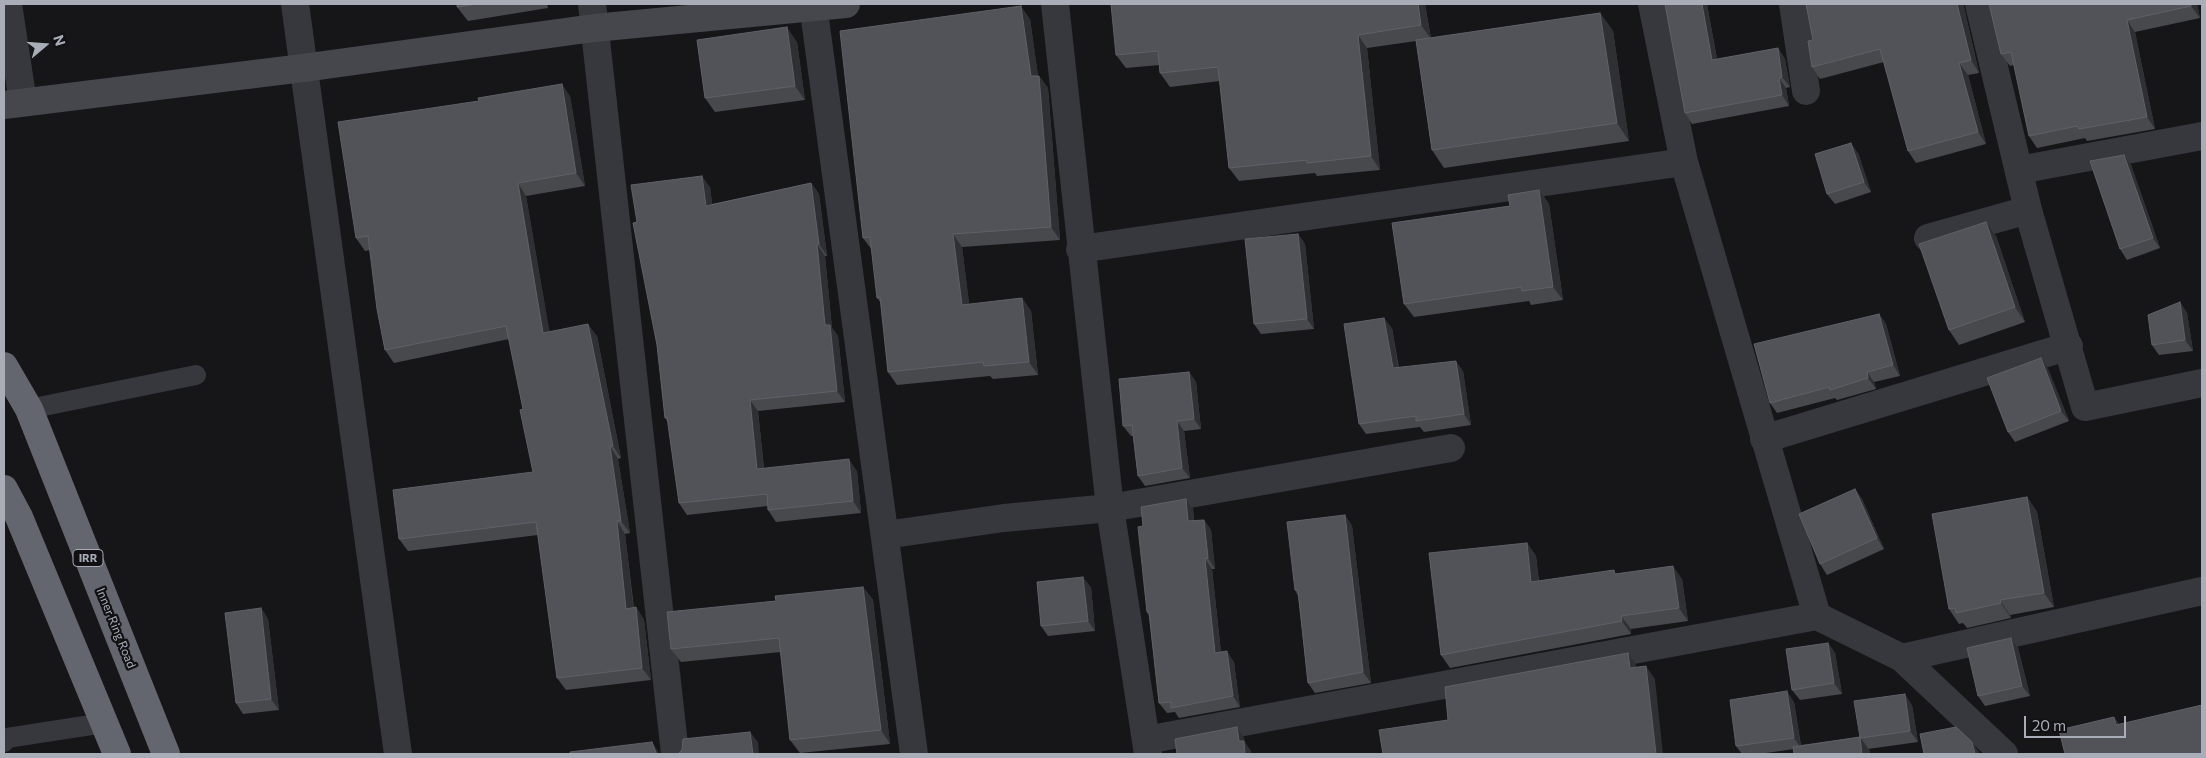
<!DOCTYPE html>
<style>
body{margin:0}
#map{position:relative;width:2206px;height:758px;overflow:hidden;background:#161618;font-family:Commissioner,sans-serif}
canvas{display:block}
.frame{position:absolute;inset:0;border:5px solid #a8adb8;pointer-events:none}
.north{position:absolute;left:20px;top:20px;width:50px;height:50px;-webkit-text-stroke:4px #111113;paint-order:stroke;rotate:72deg;font-size:14px;font-weight:700;line-height:20px;text-align:center;color:#a8adb8}
.north::after{content:'';display:block;margin:auto;width:18px;height:22px;background:#a8adb8;clip-path:polygon(50% 0,100% 100%,50% 72%,0 100%)}
.scale{position:absolute;left:2024px;top:716px;width:102px;height:22px;box-sizing:border-box;border:2px solid #a8adb8;border-top:0;padding-left:6px;font-size:15px;line-height:18px;white-space:nowrap;color:#a8adb8;-webkit-text-stroke:4px #111113;paint-order:stroke}
</style>
<div id="map">
<canvas width="2206" height="758"></canvas>
<div class="frame"></div>
<div class="north">N</div>
<div class="scale">20 m</div>
</div>
<script>
const context = document.querySelector('canvas').getContext('2d');
context.lineJoin = 'round';
function toPath(rows) {
  const path = new Path2D();
  for (const r of rows) {
    path.moveTo(r[0], r[1]);
    for (let i = 2; i < r.length; i += 2) path.lineTo(r[i], r[i + 1]);
  }
  return path;
}
function trace(path, color, width, dash) {
  context.strokeStyle = color;
  context.lineWidth = width;
  context.lineCap = dash ? 'butt' : 'round';
  context.setLineDash(dash || []);
  context.stroke(path);
}
function fillPath(path, color) {
  context.fillStyle = color;
  context.fill(path, 'evenodd');
}
function write(font, color, halo, rows, align = 'center') {
  context.font = font + ' Commissioner,sans-serif';
  context.lineWidth = 4.5;
  context.setLineDash([]);
  context.textBaseline = 'middle';
  context.strokeStyle = halo;
  context.fillStyle = color;
  for (const [text, x, y, turn = 0] of rows) {
    context.save();
    context.translate(x, y);
    context.rotate((+turn || 0) * Math.PI / 180);
    context.textAlign = isNaN(turn) ? turn : align;
    if (halo) context.strokeText(text, 0, 0);
    context.fillText(text, 0, 0);
    context.restore();
  }
}
trace(toPath([
 [29,409,196,375],
 [4,742,7,738,104,723]
]), '#37383d', 20);
trace(toPath([
 [8,4,23,102],
 [295,4,398,754],
 [592,4,675,754],
 [813,4,914,754],
 [1055,4,1110,508,1148,754],
 [1652,4,1684,162,1817,616,1902,658,2004,754],
 [1793,4,1806,91],
 [1979,4,2028,210,2085,407,2202,383],
 [2019,170,2202,136],
 [1928,238,2028,210],
 [1080,249,1684,162],
 [1764,439,2069,346],
 [885,535,1004,518,1110,508,1451,448],
 [1902,658,2202,591],
 [1146,740,1817,616]
]), '#37383d', 28);
trace(toPath([
 [4,105,303,68,594,28,846,4]
]), '#45474d', 28);
trace(toPath([
 [4,366,29,409,166,754],
 [4,489,19,517,117,754]
]), '#63666e', 28);
fillPath(toPath([
 [457,4,547,4,548,8,468,21,457,7],
 [1425,4,1431,38,1600,13,1613,31,1629,141,1444,168,1432,150,1416,41,1367,48,1380,170,1317,176,1315,173,1239,181,1229,168,1220,81,1170,87,1160,73,1160,65,1126,68,1116,55],
 [1665,4,1707,4,1717,59,1778,48,1785,59,1790,87,1786,88,1789,106,1692,124,1685,113],
 [1806,4,1964,4,1964,7,1979,73,1968,75,1986,144,1916,163,1908,151,1884,62,1820,79,1812,67,1813,40],
 [1989,4,2197,4,2200,18,2135,32,2155,129,2087,141,2085,138,2037,148,2029,136,2014,65,2010,66,2001,54],
 [1030,19,1038,76,1039,76,1048,88,1060,240,962,247,969,304,1022,298,1031,311,1038,375,993,379,990,376,897,385,888,372,881,303,877,298,872,250,863,238],
 [797,42,805,100,715,112,705,98],
 [570,96,585,186,526,196,549,331,597,336,621,458,618,459,630,533,625,534,634,608,636,607,644,620,651,680,566,690,557,678,538,535,408,551,399,539,533,472,523,409,509,339,394,363,385,350,370,250,365,251,356,238,479,101],
 [1858,153,1871,192,1835,204,1827,194],
 [2124,155,2131,165,2160,248,2127,260,2120,249],
 [811,183,819,194,827,256,825,256,832,328,838,336,845,402,758,411,764,468,857,471,861,513,776,522,768,510,768,506,687,515,679,503,668,422,665,418,657,345,637,222,710,187,712,204],
 [1539,190,1549,204,1563,300,1531,305,1529,301,1414,317,1404,304,1510,206],
 [1298,234,1305,244,1314,329,1261,334,1254,324],
 [1996,236,2025,322,1959,345,1949,330],
 [2180,302,2187,313,2193,351,2159,355,2152,345],
 [1879,314,1886,324,1900,376,1874,382,1876,389,1837,400,1835,398,1777,413,1770,403],
 [1392,328,1399,368,1463,371,1471,425,1424,432,1420,427,1366,434,1359,424],
 [2048,369,2069,421,2015,442,2008,432],
 [1189,372,1196,382,1201,429,1184,431,1190,478,1145,486,1138,476,1133,436,1131,436,1123,426],
 [1855,489,1862,499,1884,549,1827,575,1820,564],
 [2027,497,2037,512,2054,607,2010,615,2011,618,1967,628,1963,623,1959,624,1949,609],
 [1186,499,1193,509,1194,521,1204,520,1211,530,1215,569,1212,569,1221,652,1234,662,1240,707,1179,718,1175,712,1167,713,1159,703,1149,616,1147,612,1143,526],
 [1345,515,1352,526,1371,683,1315,693,1308,683,1298,596,1295,590],
 [1527,543,1536,556,1539,581,1617,574,1682,579,1688,621,1631,629,1631,634,1450,668,1441,655],
 [863,587,873,600,890,744,800,753,790,740,781,652,681,662,671,649,776,601],
 [1091,587,1095,631,1048,636,1041,626],
 [261,608,268,619,279,710,243,714,236,703],
 [2011,638,2018,648,2030,696,1985,706,1978,696],
 [1828,643,1835,653,1842,694,1800,700,1792,690],
 [1794,702,1801,745,1860,737,1912,705,1918,742,1868,749,1870,751,1794,749,1759,754,1742,754,1736,746]
]), '#47494d');
fillPath(toPath([
 [1418,4,1425,4,1431,39,1421,25],
 [1702,4,1707,4,1719,71,1712,60],
 [1957,4,1964,4,1964,7,1979,73,1971,60],
 [2191,4,2197,4,2200,18,2191,6],
 [1021,6,1030,19,1040,89,1031,76],
 [1600,13,1613,31,1629,141,1617,123],
 [2127,20,2135,32,2155,129,2147,117],
 [787,27,797,42,805,100,795,86],
 [1358,35,1367,48,1380,170,1371,156],
 [1778,48,1785,59,1790,87,1782,77],
 [1959,63,1968,75,1986,144,1978,132],
 [1039,76,1048,88,1060,240,1051,227],
 [1779,78,1786,88,1789,106,1782,95],
 [562,84,570,96,585,186,576,173],
 [1851,143,1858,153,1871,192,1864,182],
 [2124,155,2131,165,2160,248,2153,238],
 [702,176,710,187,714,217,706,206],
 [518,183,526,196,552,345,543,333],
 [811,183,819,194,827,256,819,244],
 [1539,190,1549,204,1563,300,1553,287],
 [1986,222,1996,236,2025,322,2015,307],
 [953,234,962,247,971,318,962,305],
 [1298,234,1305,244,1314,329,1307,319],
 [817,244,825,256,832,328,838,336,845,402,837,391,825,325],
 [1022,298,1031,311,1038,375,1029,362],
 [2180,302,2187,313,2193,351,2185,340],
 [1879,314,1886,324,1900,376,1893,365],
 [1384,318,1392,328,1400,379,1393,368],
 [588,324,597,336,621,458,613,446],
 [2041,358,2048,369,2069,421,2061,411],
 [1456,361,1463,371,1471,425,1464,414],
 [1189,372,1196,382,1201,429,1194,419],
 [1867,372,1874,382,1876,389,1868,378],
 [750,400,758,411,765,480,757,469],
 [1177,421,1184,431,1190,478,1182,468],
 [610,446,618,459,630,533,621,521],
 [849,459,857,471,861,513,853,501],
 [1855,489,1862,499,1884,549,1877,538],
 [2027,497,2037,512,2054,607,2044,593],
 [1186,499,1193,509,1195,532,1188,521],
 [1345,515,1352,526,1371,683,1363,672],
 [1204,520,1211,530,1215,569,1208,558],
 [617,521,625,534,635,621,626,609],
 [1527,543,1536,556,1540,595,1531,582],
 [1205,559,1212,569,1222,663,1215,653],
 [1673,566,1682,579,1688,621,1679,608],
 [1083,577,1091,587,1095,631,1088,621],
 [863,587,873,600,890,744,881,730],
 [2000,600,2010,615,2011,618,2001,603],
 [636,607,644,620,651,680,642,668],
 [261,608,268,619,279,710,271,699],
 [1621,616,1631,629,1631,634,1622,621],
 [2011,638,2018,648,2030,696,2022,686],
 [1828,643,1835,653,1842,694,1834,683],
 [1227,651,1234,662,1240,707,1233,696],
 [1628,653,1636,665,1638,680,1630,668],
 [1646,666,1655,679,1663,754,1656,754],
 [1787,691,1794,702,1801,748,1794,738],
 [1905,694,1912,705,1918,742,1910,731],
 [2114,717,2124,730,2116,725],
 [1237,727,1244,738,1245,742,1251,751,1251,754,1245,754,1239,741],
 [750,732,758,742,759,754,753,754],
 [1860,737,1870,751,1870,754,1862,754],
 [652,742,659,753,660,754,656,754],
 [1972,742,1979,752,1980,754,1975,754]
]), '#2f3033');
const building = toPath([
 [457,4,476,4,457,7,457,4],
 [1111,4,1418,4,1421,25,1358,35,1371,156,1307,163,1307,160,1229,168,1218,67,1160,73,1158,51,1116,55,1111,4],
 [1665,4,1702,4,1712,60,1778,48,1782,77,1779,78,1782,95,1685,113,1665,4],
 [1806,4,1957,4,1971,60,1959,63,1978,132,1908,151,1880,49,1812,67,1808,41,1813,40,1806,4],
 [1989,4,2191,4,2191,6,2127,20,2147,117,2079,129,2077,126,2029,136,2011,52,2001,54,1989,4],
 [1021,6,1031,76,1039,76,1051,227,953,234,962,305,1022,298,1029,362,984,366,983,362,888,372,880,297,877,298,870,237,863,238,840,31,1021,6],
 [1600,13,1617,123,1432,150,1416,40,1600,13],
 [787,27,795,86,705,98,697,40,787,27],
 [562,84,576,173,518,183,543,333,588,324,613,446,610,446,621,521,617,521,626,609,636,607,642,668,557,678,536,522,399,539,393,490,533,472,520,410,523,409,506,326,385,350,377,309,368,236,356,238,338,122,479,101,478,98,562,84],
 [1851,143,1864,182,1827,194,1815,154,1851,143],
 [2124,155,2153,238,2120,249,2090,161,2124,155],
 [702,176,706,206,811,183,819,244,817,244,825,325,830,325,837,391,750,400,757,469,849,459,853,501,768,510,767,494,679,503,667,417,665,418,657,345,633,223,637,222,631,185,702,176],
 [1539,190,1553,287,1522,291,1521,287,1404,304,1392,223,1510,206,1508,195,1539,190],
 [1986,222,2015,307,1949,330,1919,244,1986,222],
 [1298,234,1307,319,1254,324,1245,239,1298,234],
 [2180,302,2185,340,2152,345,2148,315,2180,302],
 [1879,314,1893,365,1867,372,1868,378,1830,390,1829,387,1770,403,1754,344,1879,314],
 [1384,318,1393,368,1456,361,1464,414,1416,421,1416,416,1359,424,1344,324,1384,318],
 [2041,358,2061,411,2008,432,1987,378,2041,358],
 [1189,372,1194,419,1177,421,1182,468,1138,476,1132,425,1123,426,1119,379,1189,372],
 [1855,489,1877,538,1820,564,1799,514,1855,489],
 [2027,497,2044,593,2000,600,2001,603,1956,613,1955,608,1949,609,1932,514,2027,497],
 [1186,499,1188,521,1204,520,1208,558,1205,559,1215,653,1227,651,1233,696,1171,708,1171,702,1159,703,1149,612,1147,612,1138,527,1143,526,1141,507,1186,499],
 [1345,515,1363,672,1308,683,1298,590,1295,590,1287,522,1345,515],
 [1527,543,1531,582,1614,570,1615,574,1673,566,1679,608,1621,616,1622,621,1441,655,1429,553,1527,543],
 [1083,577,1088,621,1041,626,1037,582,1083,577],
 [863,587,881,730,790,740,779,638,671,649,667,612,776,601,775,596,863,587],
 [261,608,271,699,236,703,225,613,261,608],
 [2011,638,2022,686,1978,696,1967,648,2011,638],
 [1828,643,1834,683,1792,690,1786,649,1828,643],
 [1628,653,1630,668,1646,666,1656,754,1383,754,1379,730,1448,720,1445,687,1628,653],
 [1787,691,1794,738,1736,746,1730,700,1787,691],
 [1905,694,1910,731,1861,738,1860,737,1854,701,1905,694],
 [2202,705,2202,754,2065,754,2059,730,2114,717,2116,725,2202,705],
 [1237,727,1239,741,1244,741,1245,754,1177,754,1175,739,1237,727],
 [1956,727,1972,742,1975,754,1924,754,1920,734,1956,727],
 [750,732,753,754,678,754,682,750,683,739,750,732],
 [1860,737,1862,754,1794,754,1793,747,1860,737],
 [652,742,656,753,657,754,570,754,570,752,652,742]
]);
fillPath(building, '#525359');
trace(building, '#5f6168', 1);
for (const [x, y, w] of [
 [88,558,30]
]) {
  const box = new Path2D();
  box.roundRect(x - w / 2, y - 8.5, w, 17, 4);
  context.fillStyle = '#111113';
  context.fill(box);
  trace(box, '#a8adb8', 1);
}
write('bold 11px', '#a8adb8', null, [
 ["IRR",88,558]
]);
write('12px', '#a8adb8', '#111113', [
 ["Inner Ring Road",116,628,68]
]);
</script>
